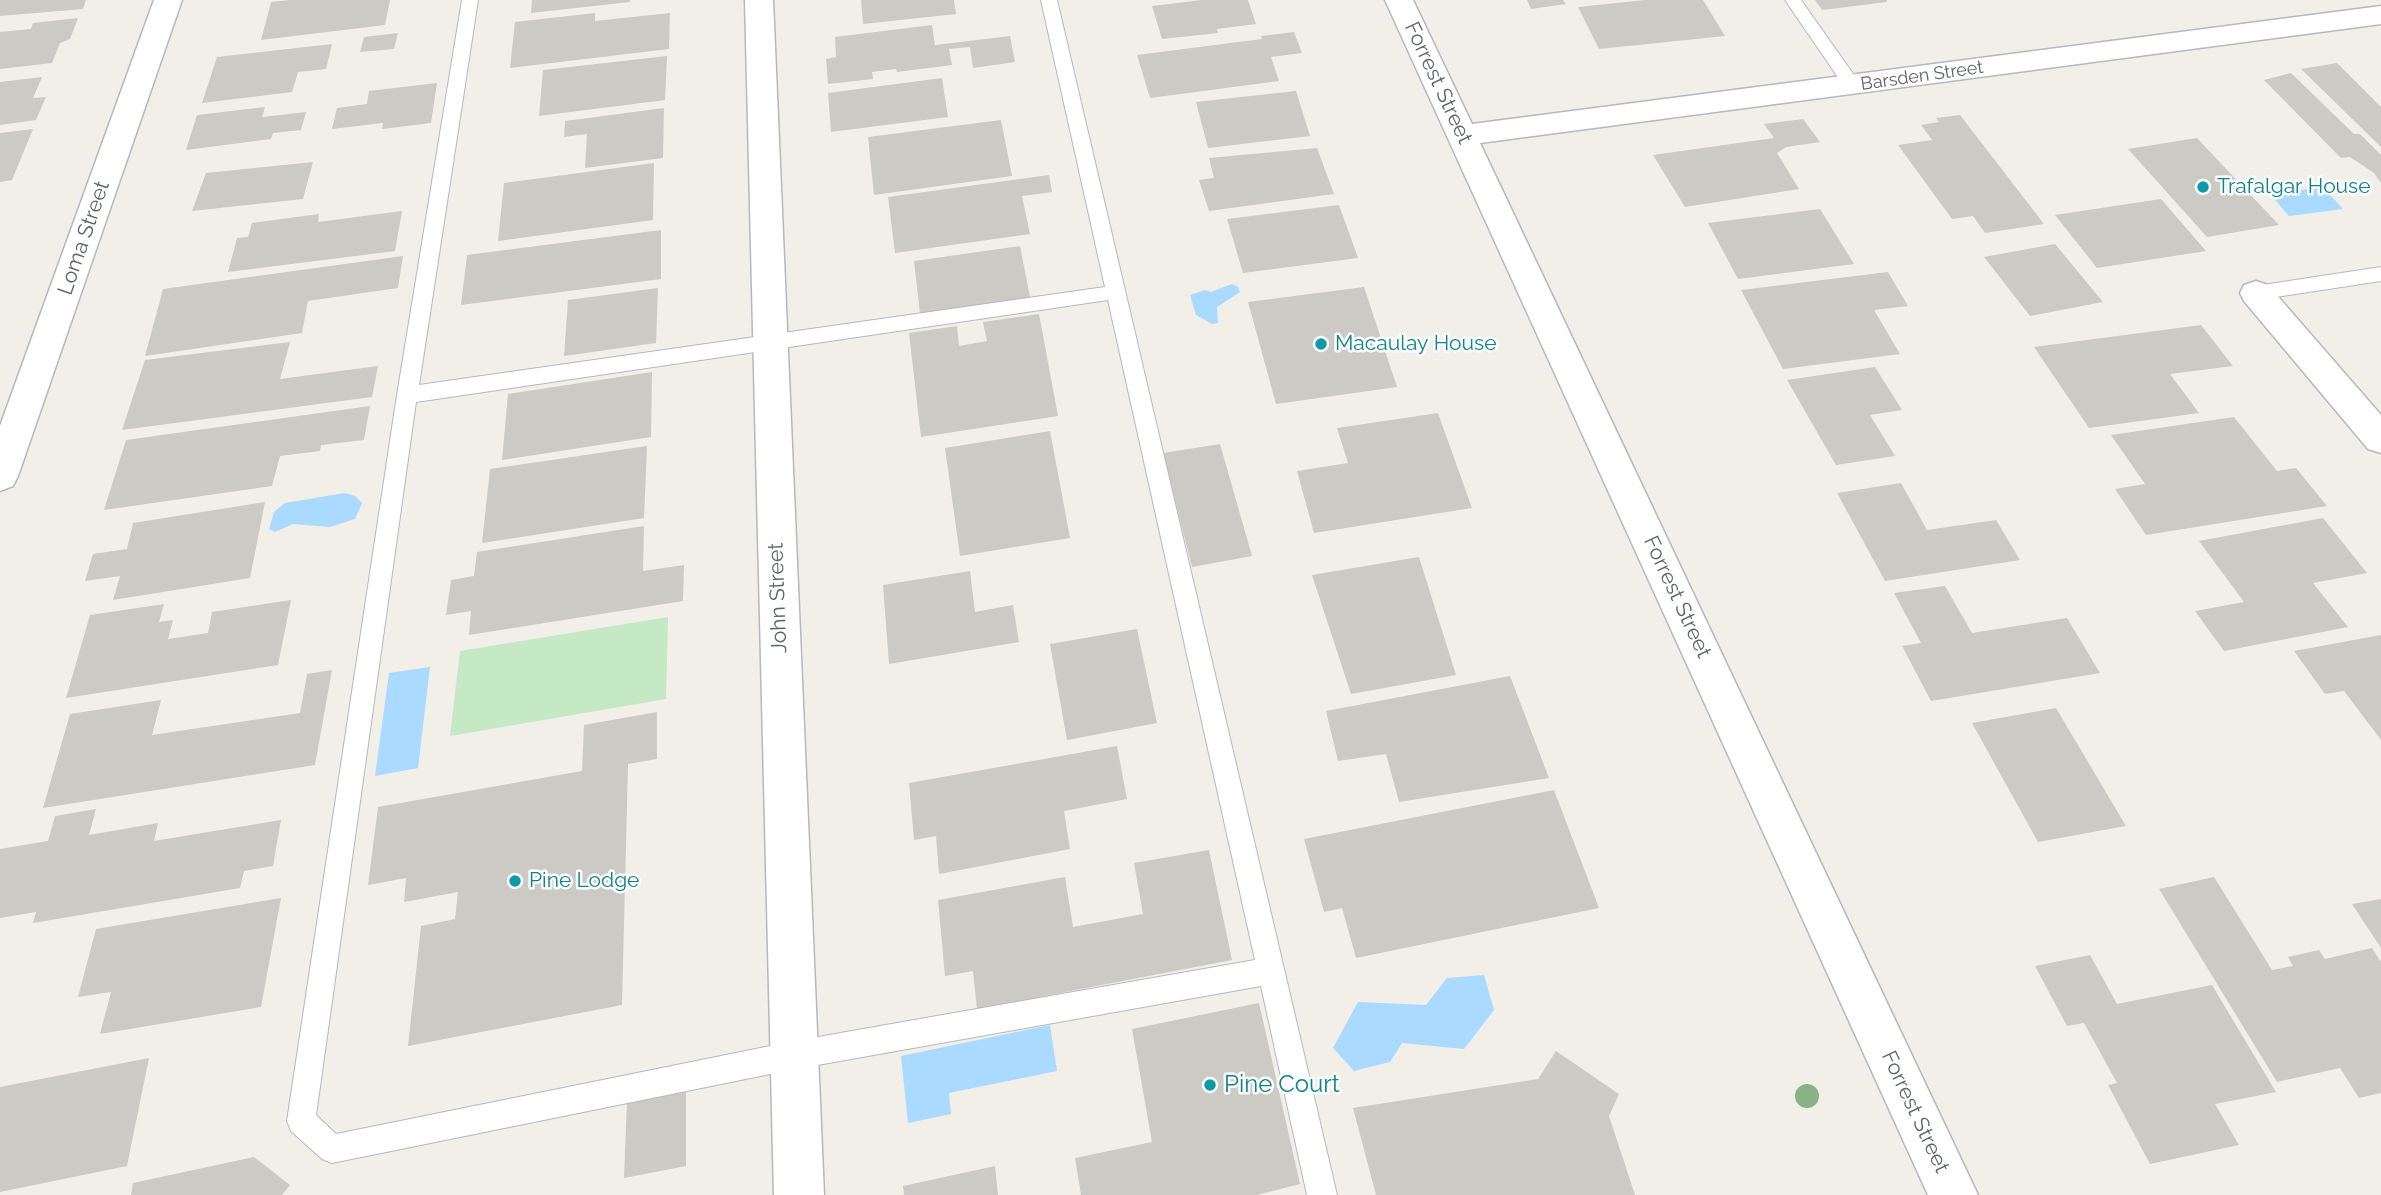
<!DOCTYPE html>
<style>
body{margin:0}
canvas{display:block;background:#f1efe8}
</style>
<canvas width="2381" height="1195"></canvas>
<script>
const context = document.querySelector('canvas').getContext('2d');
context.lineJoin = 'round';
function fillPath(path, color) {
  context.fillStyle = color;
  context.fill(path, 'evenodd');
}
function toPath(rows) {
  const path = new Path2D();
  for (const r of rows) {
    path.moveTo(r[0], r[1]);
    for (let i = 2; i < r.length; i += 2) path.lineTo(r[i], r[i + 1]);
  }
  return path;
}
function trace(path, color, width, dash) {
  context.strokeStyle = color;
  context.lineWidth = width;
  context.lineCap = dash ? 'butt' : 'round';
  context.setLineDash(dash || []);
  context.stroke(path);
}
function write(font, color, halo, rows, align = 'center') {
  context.font = font + ' Raleway,sans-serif';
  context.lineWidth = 5;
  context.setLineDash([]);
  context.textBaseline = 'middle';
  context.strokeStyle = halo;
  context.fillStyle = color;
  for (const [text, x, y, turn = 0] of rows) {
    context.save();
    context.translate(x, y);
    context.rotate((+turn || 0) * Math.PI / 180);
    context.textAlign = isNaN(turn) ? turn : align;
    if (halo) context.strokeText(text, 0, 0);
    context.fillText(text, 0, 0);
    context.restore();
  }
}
fillPath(toPath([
 [668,617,666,699,450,736,460,651]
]), '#c5e8c5');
fillPath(toPath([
 [2323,187,2343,209,2289,216,2270,194],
 [1232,284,1238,287,1240,292,1217,307,1218,323,1212,324,1196,315,1190,295,1205,290,1211,292],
 [345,493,355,496,362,503,355,519,330,527,293,524,275,532,269,529,274,512,285,503],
 [430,667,418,768,375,776,389,673],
 [1484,975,1494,1010,1464,1049,1402,1043,1390,1062,1354,1071,1333,1048,1358,1002,1426,1005,1447,978],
 [1050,1025,1057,1071,949,1093,951,1114,908,1123,901,1056]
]), '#aadaff');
fillPath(toPath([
 [0,0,86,0,83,9,0,16],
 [290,0,390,0,385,25,261,40,271,2],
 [532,0,630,0,630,2,531,13],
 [861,0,954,0,956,14,863,24],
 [1202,0,1248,0,1256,24,1217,29,1218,33,1162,39,1152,6],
 [1527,0,1563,0,1566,4,1531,9],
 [1645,0,1703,0,1725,36,1599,49,1578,7],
 [1815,0,1887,0,1887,2,1822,10],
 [595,13,595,21,670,13,669,49,510,68,515,22],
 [78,18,70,39,60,43,52,63,0,69,0,32,31,29,33,23],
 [932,25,935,45,1010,36,1015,62,973,68,970,47,949,49,952,65,897,72,896,69,872,72,873,79,828,84,826,59,836,57,835,37],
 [1294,32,1302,53,1271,57,1279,81,1150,98,1137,55,1262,39,1261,36],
 [398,33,394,49,360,52,364,37],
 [332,44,326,69,298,72,292,92,202,103,217,57],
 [667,56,665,100,539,116,543,70],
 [2337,63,2381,107,2381,147,2301,69],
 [2291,73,2354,134,2360,134,2381,155,2381,183,2374,173,2350,157,2341,158,2264,80],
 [42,77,33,98,46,97,36,120,0,125,0,82],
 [942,78,948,117,831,132,828,93],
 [437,83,431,123,382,129,383,123,332,129,337,108,367,104,369,91],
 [1296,91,1310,136,1208,148,1196,102],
 [265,107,262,117,306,112,301,130,273,133,271,139,186,150,197,115],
 [664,108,663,158,585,168,587,134,564,137,565,121],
 [1960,115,2044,224,1985,233,1973,216,1952,219,1898,145,1932,140,1921,125,1939,122,1936,118],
 [1803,119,1820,142,1786,147,1777,153,1799,189,1685,207,1653,155,1774,138,1764,124],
 [1001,120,1012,176,874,195,868,137],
 [33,129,12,180,0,182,0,133],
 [2197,138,2279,225,2207,237,2128,149],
 [1317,148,1334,194,1209,211,1199,180,1214,178,1209,158],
 [313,162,303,199,192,211,206,173],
 [654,163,653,220,498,241,504,183],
 [1049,175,1052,192,1022,196,1030,234,895,253,888,197],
 [2161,199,2206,251,2097,268,2055,215],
 [1339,205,1358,258,1243,273,1227,219],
 [1820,209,1854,264,1738,279,1708,223],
 [402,211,395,251,228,272,237,238,248,237,252,223,319,214,318,222],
 [661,230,661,279,461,305,467,255],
 [2055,244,2103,302,2030,316,1984,257],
 [1020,246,1030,297,920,314,914,261],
 [403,256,398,288,308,301,302,333,145,356,163,289],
 [1888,272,1908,306,1874,310,1900,354,1783,369,1741,290],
 [1364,287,1397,387,1276,404,1248,302],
 [658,288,656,343,564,356,568,300],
 [1039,314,1058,416,921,437,909,333,957,326,959,346,987,341,983,322],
 [2201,325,2233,366,2170,374,2199,413,2089,428,2034,347],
 [290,342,280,379,378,366,372,397,122,430,145,360],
 [1875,367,1902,410,1870,415,1895,456,1836,465,1787,380],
 [652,372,651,437,502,460,508,394],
 [370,406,364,440,321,445,320,451,280,456,272,486,104,510,126,440],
 [1438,413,1472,508,1314,533,1297,471,1348,463,1337,428],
 [2234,417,2277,471,2296,468,2327,506,2146,535,2115,489,2145,484,2111,435],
 [1050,431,1070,538,960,556,945,448],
 [1220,444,1252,556,1192,567,1163,453],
 [647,446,644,518,482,543,490,469],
 [1901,483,1927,530,1996,520,2020,560,1885,581,1837,493],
 [265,502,250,578,113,600,120,576,85,581,93,554,127,549,133,523],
 [2323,518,2367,573,2313,583,2348,627,2224,651,2195,611,2244,602,2199,541],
 [644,526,643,571,684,565,683,601,469,635,471,611,446,615,451,580,474,576,477,552],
 [1419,557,1456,675,1351,694,1312,575],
 [970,571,975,612,1013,605,1019,642,889,664,883,585],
 [1945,586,1972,633,2067,618,2100,673,1931,701,1902,646,1921,643,1894,593],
 [291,600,278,665,66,698,90,615,164,604,159,622,173,620,168,639,208,633,212,612],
 [1137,629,1157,723,1067,740,1050,644],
 [2381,635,2381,740,2344,691,2325,694,2294,651],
 [332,670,315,765,43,808,70,714,161,700,152,735,300,713,307,674],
 [1510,676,1549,778,1399,802,1386,754,1338,761,1326,711],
 [2056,708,2126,826,2038,842,1972,723],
 [657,712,657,759,628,764,622,1005,408,1046,421,926,455,919,458,892,404,902,406,878,368,885,378,807,582,771,584,725],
 [1117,746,1127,799,1064,811,1070,849,939,874,936,836,914,840,909,783],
 [1554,790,1599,908,1356,958,1342,908,1324,912,1304,839],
 [96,809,89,835,158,823,154,841,281,820,273,866,244,871,240,888,33,923,36,912,0,918,0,849,48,841,55,816],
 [1209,850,1232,960,977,1009,973,971,945,976,938,900,1065,877,1073,927,1143,914,1134,863],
 [2214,877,2272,970,2293,966,2288,957,2319,950,2325,959,2372,948,2381,962,2381,1093,2359,1098,2340,1068,2277,1082,2159,889],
 [281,898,261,1007,100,1034,111,992,78,997,96,929],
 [2381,899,2381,948,2352,904],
 [2090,955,2117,1004,2212,985,2276,1092,2215,1104,2239,1145,2150,1164,2108,1085,2117,1083,2084,1023,2067,1026,2035,966],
 [1259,1003,1300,1184,1257,1195,1081,1195,1075,1158,1152,1142,1132,1029],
 [1556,1051,1619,1094,1609,1116,1635,1195,1376,1195,1353,1108,1538,1079],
 [149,1058,127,1166,0,1192,0,1087],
 [686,1089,686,1166,624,1178,627,1100],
 [254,1157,290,1185,282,1195,131,1195,133,1183],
 [995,1166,998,1195,904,1195,903,1186]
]), '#cccac5');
const lane = toPath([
 [462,0,478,0,419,385,1105,287,1041,0,1057,0,1337,1195,1307,1195,1261,986,795,1069,332,1163,322,1159,291,1131,287,1121,397,395,462,0],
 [1108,300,1255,960,795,1041,336,1134,316,1115,416,402,1108,300],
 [1785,0,1801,0,1861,85,1858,89,1846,89,1785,0],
 [2381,267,2381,281,2256,300,2249,298,2246,293,2249,288,2256,286,2381,267]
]);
const street = toPath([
 [154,0,182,0,18,476,13,486,0,491,0,426,154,0],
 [745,0,773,0,824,1195,774,1195,745,0],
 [1385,0,1413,0,1472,124,2381,6,2381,24,1480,143,1978,1195,1928,1195,1385,0],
 [2256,281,2268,285,2381,415,2381,453,2368,449,2244,301,2240,293,2244,285,2256,281]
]);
trace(lane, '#b5b8bc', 2);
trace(street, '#b5b8bc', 3);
fillPath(lane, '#fff');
fillPath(street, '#fff');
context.fillStyle = '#89b387';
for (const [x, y] of [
 [1807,1096]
]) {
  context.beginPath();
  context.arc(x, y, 12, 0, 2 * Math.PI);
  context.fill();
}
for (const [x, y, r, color] of [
 [2203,187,7,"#0f9aa8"],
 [1321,344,7,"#0f9aa8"],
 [515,881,7,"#0f9aa8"],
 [1210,1085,7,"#0f9aa8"]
]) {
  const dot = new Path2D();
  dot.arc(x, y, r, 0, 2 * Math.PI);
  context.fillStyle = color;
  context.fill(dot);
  trace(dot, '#fff', 2.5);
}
write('18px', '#5f6368', '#fff', [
 ["Barsden Street",1922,76,-8]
]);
write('21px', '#5f6368', '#fff', [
 ["Forrest Street",1438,83,65],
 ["Loma Street",84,238,-71],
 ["Forrest Street",1677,597,65],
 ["John Street",778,598,-92],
 ["Forrest Street",1915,1112,65]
]);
write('21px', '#0d838f', '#fff', [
 ["Trafalgar House",2217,187],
 ["Macaulay House",1335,344],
 ["Pine Lodge",529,881]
], 'left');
write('24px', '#0d838f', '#fff', [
 ["Pine Court",1224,1085]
], 'left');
</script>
